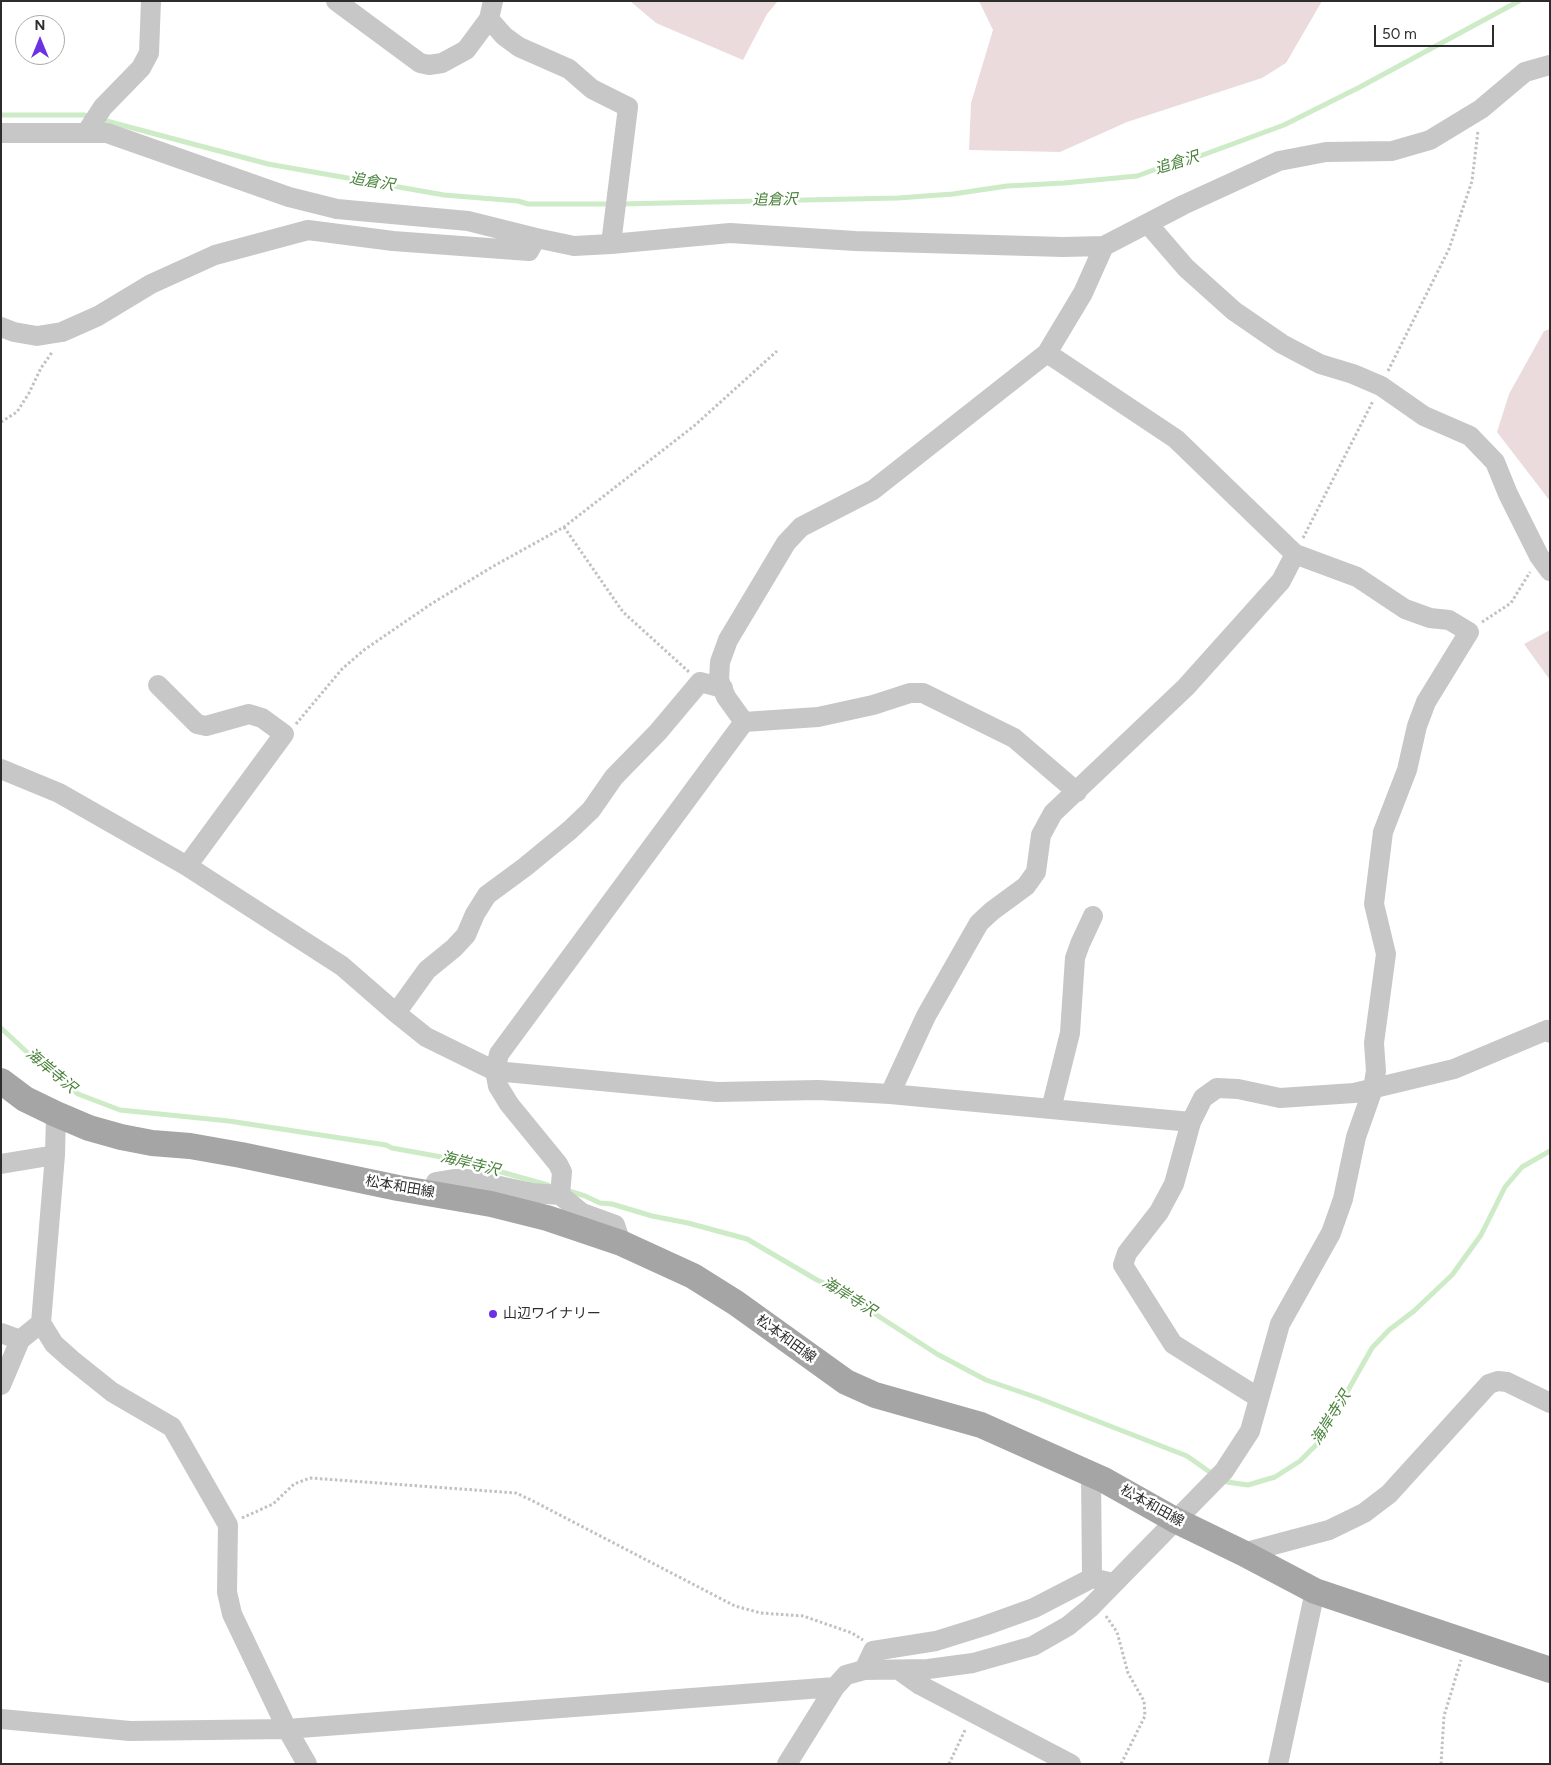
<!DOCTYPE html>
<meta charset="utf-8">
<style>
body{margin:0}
#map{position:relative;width:1551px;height:1765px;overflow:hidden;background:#fff;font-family:Figtree,sans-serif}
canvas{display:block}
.frame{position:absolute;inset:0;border:2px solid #2d2d2d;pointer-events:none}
.north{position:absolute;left:15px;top:15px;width:50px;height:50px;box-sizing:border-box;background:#fff;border:1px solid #ababab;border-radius:50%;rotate:0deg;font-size:14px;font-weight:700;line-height:20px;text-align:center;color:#2d2d2d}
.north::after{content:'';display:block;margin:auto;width:18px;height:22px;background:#6b31e2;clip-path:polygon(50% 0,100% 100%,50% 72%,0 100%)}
.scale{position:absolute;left:1374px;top:25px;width:120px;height:22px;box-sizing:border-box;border:2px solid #2d2d2d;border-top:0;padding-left:6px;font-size:15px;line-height:18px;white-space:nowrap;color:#2d2d2d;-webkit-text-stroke:4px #fff;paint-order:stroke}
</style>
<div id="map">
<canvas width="1551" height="1765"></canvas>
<div class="frame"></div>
<div class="north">N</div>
<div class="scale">50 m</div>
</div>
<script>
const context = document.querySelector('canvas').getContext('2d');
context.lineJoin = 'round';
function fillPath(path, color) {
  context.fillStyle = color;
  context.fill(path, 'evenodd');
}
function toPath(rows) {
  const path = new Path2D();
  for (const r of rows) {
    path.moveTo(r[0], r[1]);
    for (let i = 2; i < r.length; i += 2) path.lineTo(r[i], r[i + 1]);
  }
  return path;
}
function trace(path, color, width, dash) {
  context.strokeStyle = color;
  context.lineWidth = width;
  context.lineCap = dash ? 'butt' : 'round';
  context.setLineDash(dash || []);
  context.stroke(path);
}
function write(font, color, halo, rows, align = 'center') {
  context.font = font + ' Figtree,"Noto Sans JP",sans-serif';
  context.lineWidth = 5;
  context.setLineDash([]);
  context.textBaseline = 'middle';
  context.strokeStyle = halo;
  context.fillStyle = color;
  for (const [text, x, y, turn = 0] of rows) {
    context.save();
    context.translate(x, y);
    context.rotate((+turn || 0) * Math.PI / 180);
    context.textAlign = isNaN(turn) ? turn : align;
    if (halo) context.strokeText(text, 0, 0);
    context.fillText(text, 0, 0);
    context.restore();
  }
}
fillPath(toPath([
 [630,1,778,1,767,14,743,60,656,23],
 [979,1,1322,1,1286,63,1262,78,1127,122,1060,152,969,150,971,103,993,30],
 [1550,329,1550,501,1497,432,1509,394,1544,331],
 [1550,630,1550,680,1524,644]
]), '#ebdbdd');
trace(toPath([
 [1,115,84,115,91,117],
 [99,119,268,164,444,195,518,201,528,204,611,204],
 [620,204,898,198,953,194,1007,186,1064,183,1137,176,1187,158,1200,156,1284,125,1360,87,1519,1],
 [1,1028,30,1055,78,1094,120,1110,229,1121,386,1145,392,1148,458,1160,548,1185],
 [566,1190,585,1196,600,1203,612,1204,652,1216,688,1223,747,1239,817,1280,847,1293,872,1312,937,1354,986,1380,1038,1398,1187,1456,1214,1475],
 [1222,1479,1227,1482,1248,1485,1275,1477,1300,1461,1318,1443,1372,1348,1389,1330,1414,1311,1452,1275,1481,1235,1505,1187,1522,1167,1550,1151]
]), '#ceebc7', 5);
trace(toPath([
 [1388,371,1449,249,1472,181,1478,131],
 [1,422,17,412,29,393,41,368,53,351],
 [564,527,623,612,689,672],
 [1303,538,1373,401],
 [1482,622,1511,603,1530,572],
 [296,724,342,669,364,650,431,604,492,567,564,527,694,426,777,351],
 [242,1518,273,1504,294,1484,310,1478,516,1493,531,1500,735,1606,761,1613,803,1616,852,1633,863,1640],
 [1106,1616,1117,1632,1128,1673,1144,1701,1145,1716,1121,1764],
 [949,1764,966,1728],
 [1441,1764,1444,1716,1461,1660]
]), '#c1c1c1', 3, [2.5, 2.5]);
trace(toPath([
 [336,1,420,63,429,65,442,63,466,50,489,19,504,36,519,47,569,69,592,89,628,107,611,244],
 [489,19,493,1],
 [1,133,107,133,289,197,337,209,468,221,536,238],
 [86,133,103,107,141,68,149,53,151,1],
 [1148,224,1186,268,1234,311,1282,344,1320,364,1353,374,1381,386,1424,416,1470,436,1495,462,1508,494,1539,556,1550,571],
 [1,327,14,332,37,336,62,332,98,316,151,284,215,255,308,230,393,241,529,251,536,238,574,246,611,244,730,233,855,241,1063,247,1104,246,1183,205,1279,161,1326,152,1392,151,1430,140,1481,109,1525,72,1550,65],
 [158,685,197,724,206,726,249,714,262,718,284,734,187,866],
 [744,722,726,697,719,680,720,662,728,640,786,543,801,527,873,490,1047,353,1083,293,1104,246],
 [1,769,59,793,187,866,342,966,396,1013,426,1037,495,1071,717,1092,818,1090,890,1094,1191,1122],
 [396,1013,427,970,454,948,466,935,475,914,487,895,525,867,570,830,591,810,614,777,658,732,700,682,723,688],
 [890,1094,926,1016,979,923,992,911,1026,886,1036,872,1041,835,1053,813,1186,687,1281,581,1295,554],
 [1051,1109,1070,1033,1075,958,1080,944,1093,916],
 [56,1114,55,1155,41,1323,54,1344,72,1360,112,1392,172,1427,228,1525,227,1592,232,1614,287,1729,307,1764],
 [1,1164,55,1155],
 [431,1193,436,1182,454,1179,467,1179,532,1193,560,1195,582,1213,615,1225,621,1243],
 [560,1195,562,1172,558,1164,509,1104,498,1086,495,1071,499,1054,744,722,818,717,873,705,910,693,923,693,1014,738,1077,792],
 [1,1333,20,1340],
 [1,1385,20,1340,41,1323],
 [1259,1398,1173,1344,1123,1265,1127,1253,1159,1212,1174,1184,1191,1122,1203,1098,1217,1088,1238,1089,1280,1098,1354,1093,1454,1069,1547,1030,1550,1033],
 [1091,1474,1092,1578],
 [1243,1553,1329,1530,1364,1513,1389,1494,1489,1384,1498,1381,1507,1382,1550,1403],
 [864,1670,873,1651,936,1641,984,1626,1034,1608,1092,1578,1113,1583],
 [899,1670,920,1685,1071,1764],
 [1,1719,130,1731,287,1729,835,1687],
 [787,1764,835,1687,846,1675,864,1670,928,1669,973,1663,1033,1646,1068,1626,1090,1608,1224,1471,1250,1431,1280,1324,1331,1233,1343,1199,1356,1137,1373,1089,1376,1071,1374,1043,1386,954,1374,904,1383,832,1407,770,1417,726,1426,702,1469,632,1449,620,1430,618,1405,609,1357,577,1295,554,1176,439,1047,353],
 [1278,1764,1315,1591]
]), '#c7c7c7', 20);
trace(toPath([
 [1,1081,25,1099,56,1114,89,1128,121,1137,152,1143,190,1146,241,1155,398,1188,491,1204,547,1218,621,1243,693,1276,736,1303,846,1382,875,1395,981,1425,1104,1480,1175,1520,1243,1553,1315,1591,1550,1670]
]), '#a5a5a5', 26);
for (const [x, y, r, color] of [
 [493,1314,5,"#6b31e2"]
]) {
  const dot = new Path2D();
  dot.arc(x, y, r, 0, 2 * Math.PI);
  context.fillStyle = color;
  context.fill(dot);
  trace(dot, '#fff', 2);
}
write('14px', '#2d2d2d', '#fff', [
 ["松本和田線",400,1187,10],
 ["松本和田線",786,1339,36],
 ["松本和田線",1152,1506,29]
]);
write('14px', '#2d2d2d', '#fff', [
 ["山辺ワイナリー",503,1314]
], 'left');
write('italic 15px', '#488239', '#fff', [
 ["追倉沢",1177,163,-17],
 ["追倉沢",372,182,10],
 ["追倉沢",775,200,-1],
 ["海岸寺沢",51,1071,40],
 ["海岸寺沢",470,1164,14],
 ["海岸寺沢",849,1297,32],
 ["海岸寺沢",1331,1418,-58]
]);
</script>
